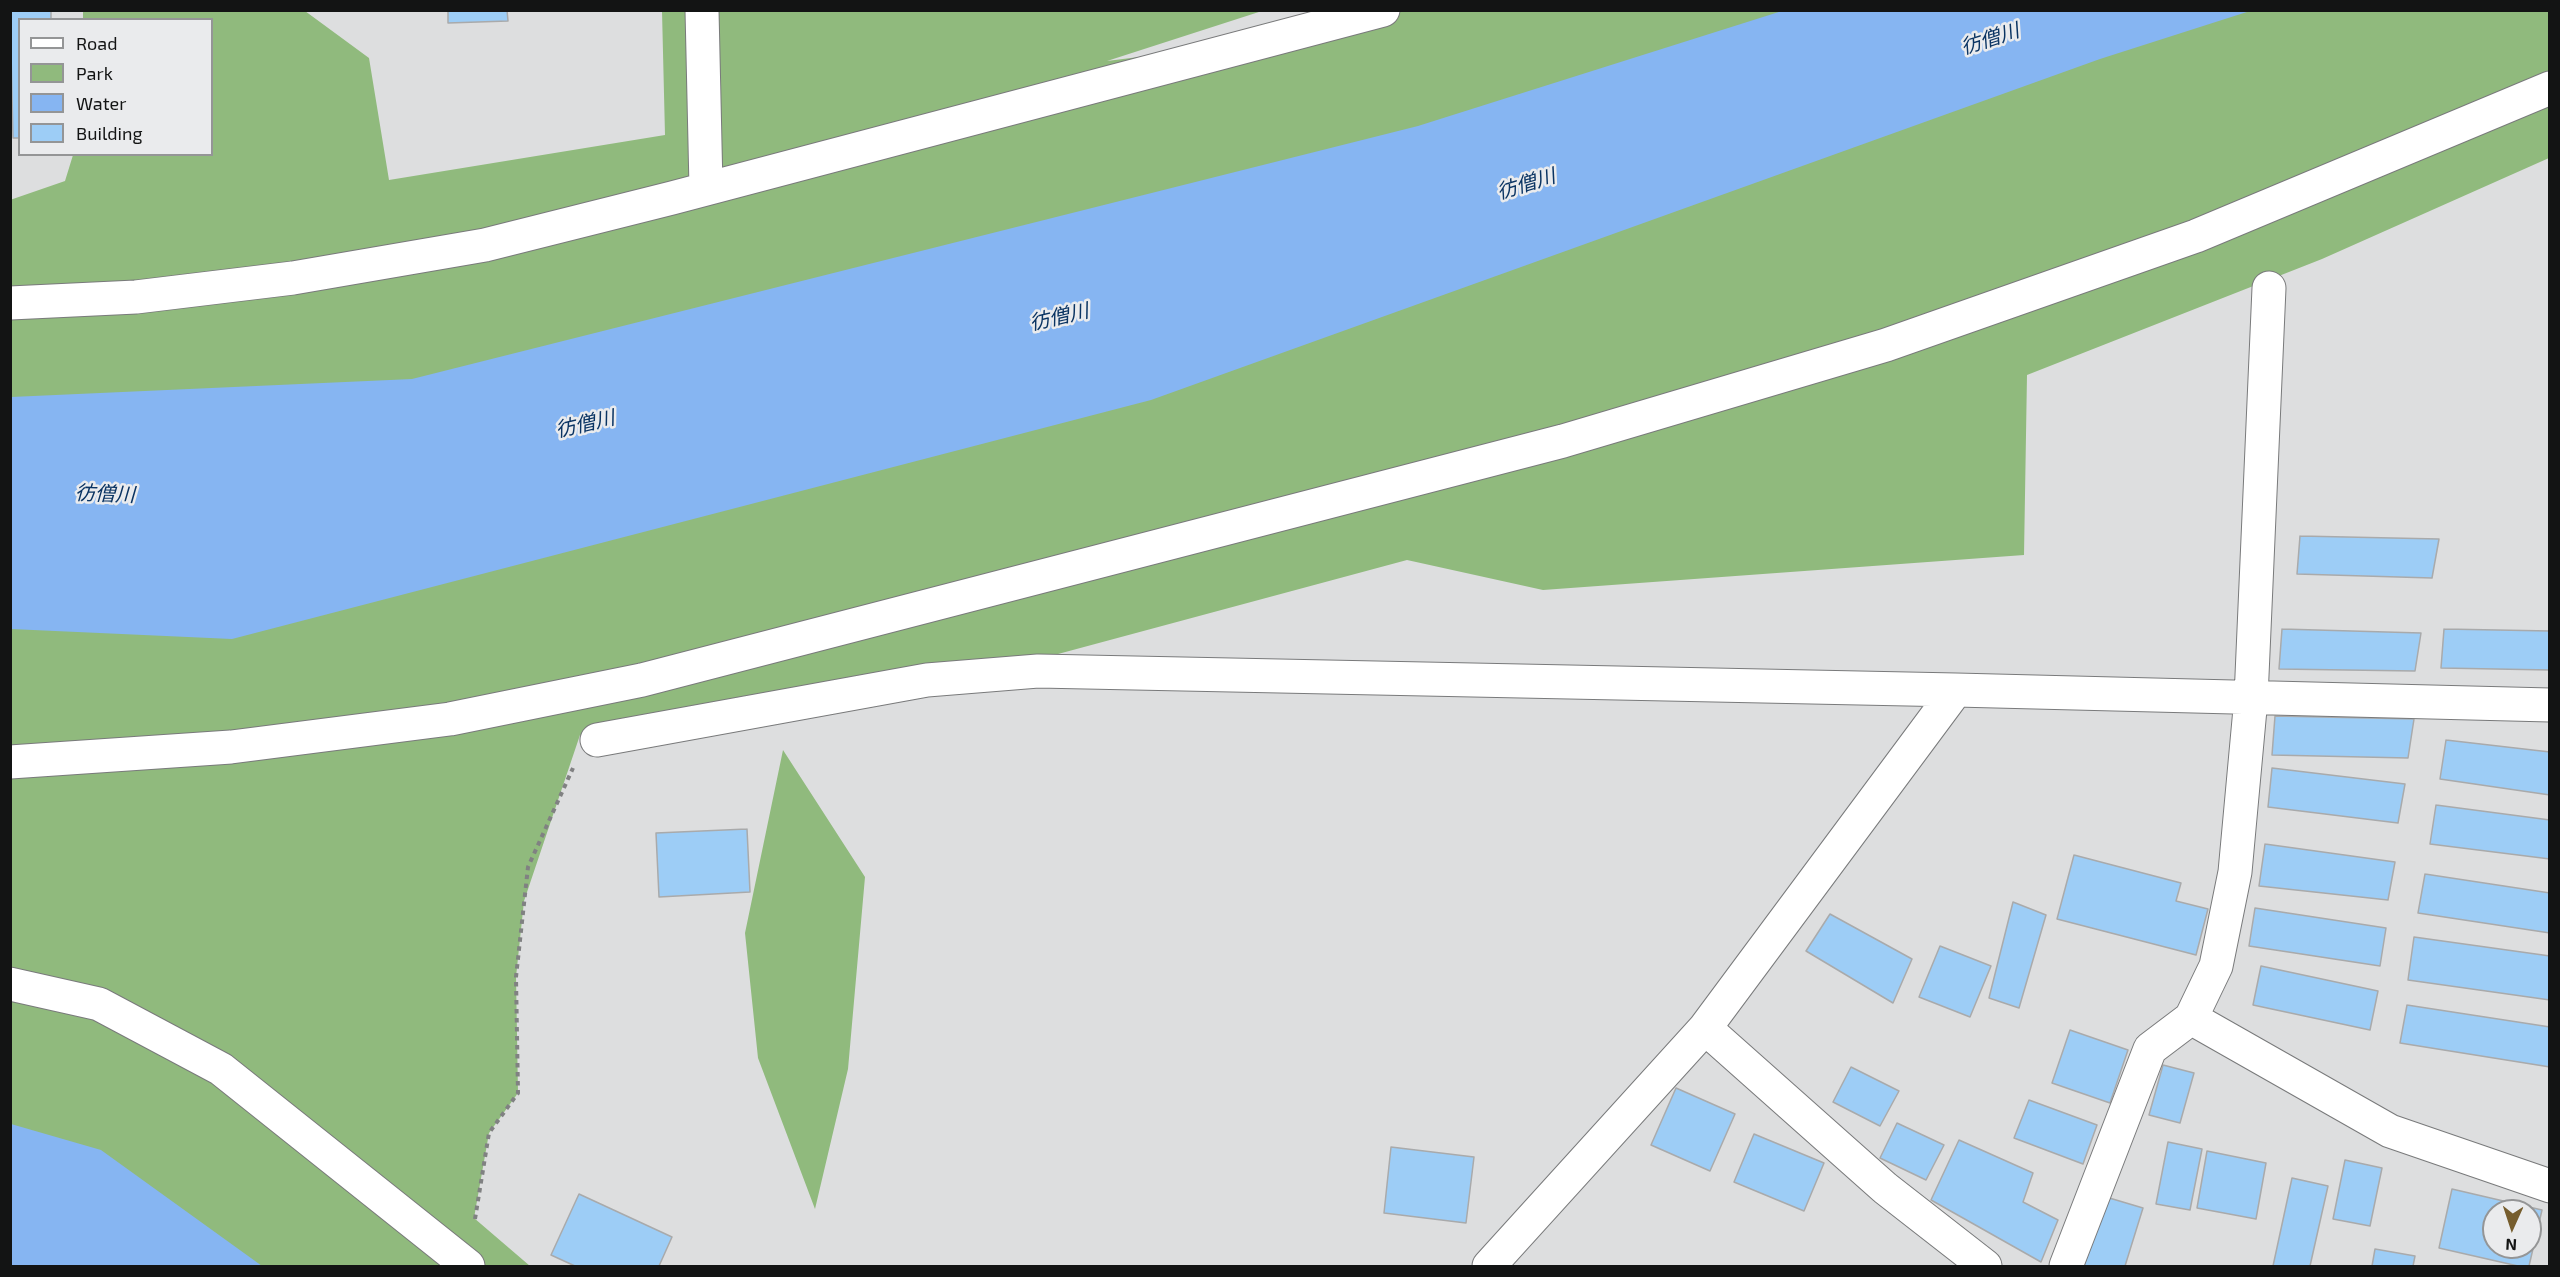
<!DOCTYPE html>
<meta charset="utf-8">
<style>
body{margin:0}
#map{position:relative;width:2560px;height:1277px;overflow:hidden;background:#dddedf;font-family:"Exo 2",sans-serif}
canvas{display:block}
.frame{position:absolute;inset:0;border:12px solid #131414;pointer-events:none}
.legend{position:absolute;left:18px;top:18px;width:195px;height:138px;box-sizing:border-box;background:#eaebed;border:2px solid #949596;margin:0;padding:8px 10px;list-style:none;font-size:18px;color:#131414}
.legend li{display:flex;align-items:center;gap:12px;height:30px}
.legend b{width:30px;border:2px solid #949596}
.north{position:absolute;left:2482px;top:1199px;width:60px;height:60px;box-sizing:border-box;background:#eaebed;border:2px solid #949596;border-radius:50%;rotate:183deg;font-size:16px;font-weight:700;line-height:24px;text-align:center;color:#131414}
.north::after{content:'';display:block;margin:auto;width:21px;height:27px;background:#765d2e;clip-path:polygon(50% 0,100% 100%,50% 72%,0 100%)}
</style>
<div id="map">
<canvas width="2560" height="1277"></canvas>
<div class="frame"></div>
<ul class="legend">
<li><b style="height:8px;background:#fff"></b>Road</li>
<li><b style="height:16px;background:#90ba7d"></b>Park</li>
<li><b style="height:16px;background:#86b5f2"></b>Water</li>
<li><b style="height:16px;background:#9dcdf6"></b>Building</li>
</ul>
<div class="north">N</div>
</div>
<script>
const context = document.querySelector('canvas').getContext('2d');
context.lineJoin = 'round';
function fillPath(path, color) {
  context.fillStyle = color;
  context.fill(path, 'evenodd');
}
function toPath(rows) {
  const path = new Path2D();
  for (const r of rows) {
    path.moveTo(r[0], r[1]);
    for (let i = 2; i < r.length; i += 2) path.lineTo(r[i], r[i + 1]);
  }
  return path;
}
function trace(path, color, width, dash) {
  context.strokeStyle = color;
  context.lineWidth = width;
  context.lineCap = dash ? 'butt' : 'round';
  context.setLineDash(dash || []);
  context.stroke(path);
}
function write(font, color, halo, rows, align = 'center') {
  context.font = font + ' "Exo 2","Noto Sans JP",sans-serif';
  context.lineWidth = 5;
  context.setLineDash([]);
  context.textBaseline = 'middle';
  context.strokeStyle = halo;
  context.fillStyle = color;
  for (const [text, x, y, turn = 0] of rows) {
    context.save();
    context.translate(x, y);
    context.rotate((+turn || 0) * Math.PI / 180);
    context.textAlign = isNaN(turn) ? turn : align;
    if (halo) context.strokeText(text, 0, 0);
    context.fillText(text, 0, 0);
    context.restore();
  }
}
fillPath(toPath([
 [1366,10,2549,11,2549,158,2322,259,2027,375,2024,555,1543,590,1407,560,1058,654,580,735,524,901,516,977,518,1093,489,1133,474,1218,530,1266,255,1266,11,1151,10,200,65,181,73,155,212,154,212,20,83,19,83,11,305,11,369,58,389,180,665,135,662,11,1262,11,1107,61,1266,41],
 [783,750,865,877,848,1069,815,1209,758,1058,745,933]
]), '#90ba7d');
fillPath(toPath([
 [1782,11,2250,11,2100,59,1151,400,232,639,11,629,11,397,412,379,1418,126],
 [11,1124,101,1150,262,1266,11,1266]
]), '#86b5f2');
const building = toPath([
 [10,10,51,10,51,20,20,20,20,138,13,138,10,10],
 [448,10,507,10,508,21,448,23,448,10],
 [2300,536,2439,539,2432,578,2297,574,2300,536],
 [2282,629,2421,633,2415,671,2279,669,2282,629],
 [2444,629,2550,631,2550,670,2441,668,2444,629],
 [2275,716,2414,719,2408,758,2272,755,2275,716],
 [2446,740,2550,752,2550,795,2440,779,2446,740],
 [2272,768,2405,784,2398,823,2268,807,2272,768],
 [2436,805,2550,820,2550,859,2430,844,2436,805],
 [747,829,750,892,659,897,656,833,747,829],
 [2265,844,2395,862,2388,900,2259,886,2265,844],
 [2074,855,2181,883,2176,901,2208,909,2196,955,2057,919,2074,855],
 [2425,874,2550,893,2550,933,2418,913,2425,874],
 [2013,902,2046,915,2019,1008,1989,998,2013,902],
 [2255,908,2386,928,2380,966,2249,946,2255,908],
 [1830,914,1912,959,1893,1003,1806,951,1830,914],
 [2414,937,2550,956,2550,1000,2408,980,2414,937],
 [1940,946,1991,966,1970,1017,1919,997,1940,946],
 [2261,966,2378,991,2370,1030,2253,1005,2261,966],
 [2407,1005,2550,1027,2550,1067,2400,1043,2407,1005],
 [2070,1030,2128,1050,2110,1103,2052,1083,2070,1030],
 [2163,1065,2194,1073,2180,1123,2149,1115,2163,1065],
 [1851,1067,1899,1091,1880,1126,1833,1102,1851,1067],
 [1676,1088,1735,1114,1710,1171,1651,1145,1676,1088],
 [2029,1100,2097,1125,2083,1164,2014,1138,2029,1100],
 [1897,1123,1944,1145,1926,1180,1880,1158,1897,1123],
 [1754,1134,1824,1163,1804,1211,1734,1182,1754,1134],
 [1959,1140,2033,1173,2023,1202,2058,1220,2041,1262,1931,1200,1959,1140],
 [2168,1142,2202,1149,2190,1210,2156,1204,2168,1142],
 [1391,1147,1474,1157,1466,1223,1384,1213,1391,1147],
 [2207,1151,2266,1163,2256,1219,2197,1208,2207,1151],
 [2345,1160,2382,1168,2370,1226,2333,1219,2345,1160],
 [2292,1178,2328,1186,2310,1266,2273,1266,2292,1178],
 [2452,1189,2542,1210,2529,1266,2518,1266,2439,1248,2452,1189],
 [2494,1211,2530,1211,2530,1247,2494,1247,2494,1211],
 [579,1194,672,1237,659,1266,575,1266,551,1255,579,1194],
 [2106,1197,2143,1208,2125,1266,2084,1266,2106,1197],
 [2375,1249,2415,1256,2413,1266,2372,1266,2375,1249]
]);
fillPath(building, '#9dcdf6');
trace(building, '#a9aaab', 1.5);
const minor = toPath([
 [702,10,706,188],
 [10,303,136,297,293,278,485,245,672,198,1383,10],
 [597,740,927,680,1038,671,1956,690,2550,705],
 [10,762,231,747,450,719,642,680,1563,441,1886,345,2196,236,2550,88],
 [10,984,99,1004,221,1069,468,1266],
 [2191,1018,2390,1131,2550,1186],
 [1705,1028,1885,1188,1985,1266],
 [1489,1266,1705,1028,1956,690],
 [2066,1266,2150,1049,2191,1018,2216,966,2235,872,2251,698,2269,288]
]);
trace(minor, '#797a7b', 35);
trace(toPath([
 [475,1219,489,1133,518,1093,516,977,528,867,573,768]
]), '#808182', 4, [4.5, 4.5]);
trace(minor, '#fff', 33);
write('italic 20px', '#0a3463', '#eaebed', [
 ["彷僧川",1990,39,-18],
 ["彷僧川",1526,184,-17],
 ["彷僧川",1059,317,-13],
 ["彷僧川",585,424,-13],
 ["彷僧川",105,494,2]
]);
</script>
